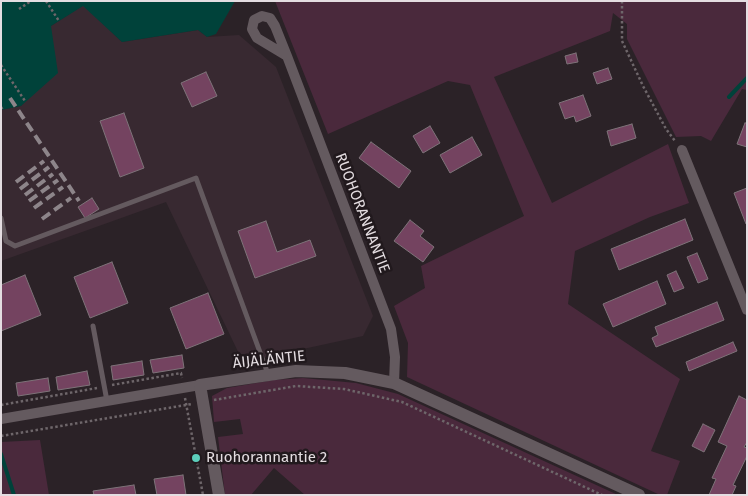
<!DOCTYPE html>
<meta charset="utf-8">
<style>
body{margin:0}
#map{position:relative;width:748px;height:496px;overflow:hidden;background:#2b2227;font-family:"Fira Sans",sans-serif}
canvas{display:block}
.frame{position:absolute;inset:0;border:2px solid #e4dde1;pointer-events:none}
</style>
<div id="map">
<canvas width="748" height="496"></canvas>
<div class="frame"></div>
</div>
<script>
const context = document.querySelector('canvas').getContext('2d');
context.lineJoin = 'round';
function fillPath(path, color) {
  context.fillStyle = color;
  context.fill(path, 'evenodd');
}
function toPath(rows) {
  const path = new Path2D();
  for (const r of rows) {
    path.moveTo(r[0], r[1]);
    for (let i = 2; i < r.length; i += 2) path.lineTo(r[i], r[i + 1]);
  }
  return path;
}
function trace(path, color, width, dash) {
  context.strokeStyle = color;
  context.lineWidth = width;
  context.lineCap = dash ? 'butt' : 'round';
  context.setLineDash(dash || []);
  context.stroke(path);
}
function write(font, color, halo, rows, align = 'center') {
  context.font = font + ' "Fira Sans",sans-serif';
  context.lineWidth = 5;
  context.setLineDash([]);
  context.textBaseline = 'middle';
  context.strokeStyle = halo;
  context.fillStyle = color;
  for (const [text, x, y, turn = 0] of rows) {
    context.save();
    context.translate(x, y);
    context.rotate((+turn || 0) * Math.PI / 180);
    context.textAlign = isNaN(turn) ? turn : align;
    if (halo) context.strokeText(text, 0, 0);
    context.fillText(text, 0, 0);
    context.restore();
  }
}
fillPath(toPath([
 [83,5,122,42,198,30,207,37,239,35,276,67,373,316,363,336,243,362,166,202,1,261,1,110,21,106,25,101,51,26]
]), '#382931');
fillPath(toPath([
 [275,1,747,1,747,90,742,89,711,141,701,136,676,137,627,39,627,24,613,13,610,31,494,77,552,203,668,144,689,203,650,217,575,251,568,304,680,379,651,451,680,461,667,495,660,495,407,377,408,343,394,306,425,288,421,266,524,216,470,85,448,81,328,134],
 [303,378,356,383,398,394,618,495,305,495,274,468,251,495,225,495,218,437,243,434,240,419,214,422,212,396,227,388,274,380],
 [40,440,49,495,1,495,1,442]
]), '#4a293c');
fillPath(toPath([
 [1,1,235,1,216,34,207,37,198,30,122,42,83,6,51,26,58,73,21,106,1,110]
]), '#00423a');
trace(toPath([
 [729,97,747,78],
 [1,454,14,495]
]), '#00423a', 4);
const building = toPath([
 [576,53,578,62,567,64,565,56,576,53],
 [608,68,612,79,597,84,593,73,608,68],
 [206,72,217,96,192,107,181,83,206,72],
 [583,95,591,116,576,122,574,116,565,119,559,103,583,95],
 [124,113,144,168,120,177,100,121,124,113],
 [745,123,747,123,747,147,737,144,745,123],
 [632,124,636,138,611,146,607,131,632,124],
 [430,126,440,143,423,153,413,136,430,126],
 [472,137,482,155,450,173,440,155,472,137],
 [371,142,411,171,399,188,359,158,371,142],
 [747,188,747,224,746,224,734,193,747,188],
 [92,198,99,209,85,218,78,207,92,198],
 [685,219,693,240,619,270,611,249,685,219],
 [410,220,424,231,420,236,434,247,423,262,394,241,410,220],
 [266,221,277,252,310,240,316,256,255,278,238,231,266,221],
 [697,253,708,279,698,283,687,257,697,253],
 [112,262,128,303,90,318,74,277,112,262],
 [676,271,684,288,674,292,667,275,676,271],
 [25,275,41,315,1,331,1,285,25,275],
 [657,281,666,304,613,327,603,304,657,281],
 [208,293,224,334,186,349,170,308,208,293],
 [717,302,724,320,656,347,652,338,658,335,655,327,717,302],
 [733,342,737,351,689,371,686,362,733,342],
 [182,355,184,368,153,373,150,360,182,355],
 [142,361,144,375,113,380,111,366,142,361],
 [87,371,90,385,58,390,56,377,87,371],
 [48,378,50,391,18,396,16,383,48,378],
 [739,396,747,400,747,442,744,447,747,448,747,456,733,485,736,486,732,495,709,495,716,479,712,478,727,446,718,442,739,396],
 [703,424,715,430,704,452,692,446,703,424],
 [183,475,186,495,157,495,154,479,183,475],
 [134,485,136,495,94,495,93,491,134,485]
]);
fillPath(building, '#744360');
trace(building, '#7e7379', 1);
trace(toPath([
 [46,1,59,21],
 [622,1,622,41,643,86,666,129,675,141],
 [19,9,31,1],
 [1,65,25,101],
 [1,107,3,110],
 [112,385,181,373,182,378],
 [185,398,203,495],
 [214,400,296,386,344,389,402,402,602,495],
 [1,405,97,388],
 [1,436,192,404]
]), '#6e666a', 2.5, [2.5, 2.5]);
trace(toPath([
 [1,218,6,241,15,246,196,178,268,374],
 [93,326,107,401]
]), '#645a5f', 5);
trace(toPath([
 [287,56,257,38,252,29,254,20,262,16,270,18,275,26,287,56,391,329,395,357,394,383],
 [682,150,747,310],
 [1,419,200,385]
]), '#645a5f', 10);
trace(toPath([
 [219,495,200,385,296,371,345,373,394,383,639,495]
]), '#645a5f', 12);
trace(toPath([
 [10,98,79,201],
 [16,182,44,161],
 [20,189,49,167],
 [25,195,53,174],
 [29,201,58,180],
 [34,208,63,187],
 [42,219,71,198]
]), '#8d858a', 4, [10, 5]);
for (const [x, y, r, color] of [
 [196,458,5,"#5ccebb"]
]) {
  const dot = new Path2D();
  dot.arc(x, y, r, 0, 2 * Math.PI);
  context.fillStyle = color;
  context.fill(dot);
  trace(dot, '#21191d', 2);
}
write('15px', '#e4dde1', '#21191d', [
 ["RUOHORANNANTIE",362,213,69],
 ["ÄIJÄLÄNTIE",269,360,-6]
]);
write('15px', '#e4dde1', '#21191d', [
 ["Ruohorannantie 2",206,458]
], 'left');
</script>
